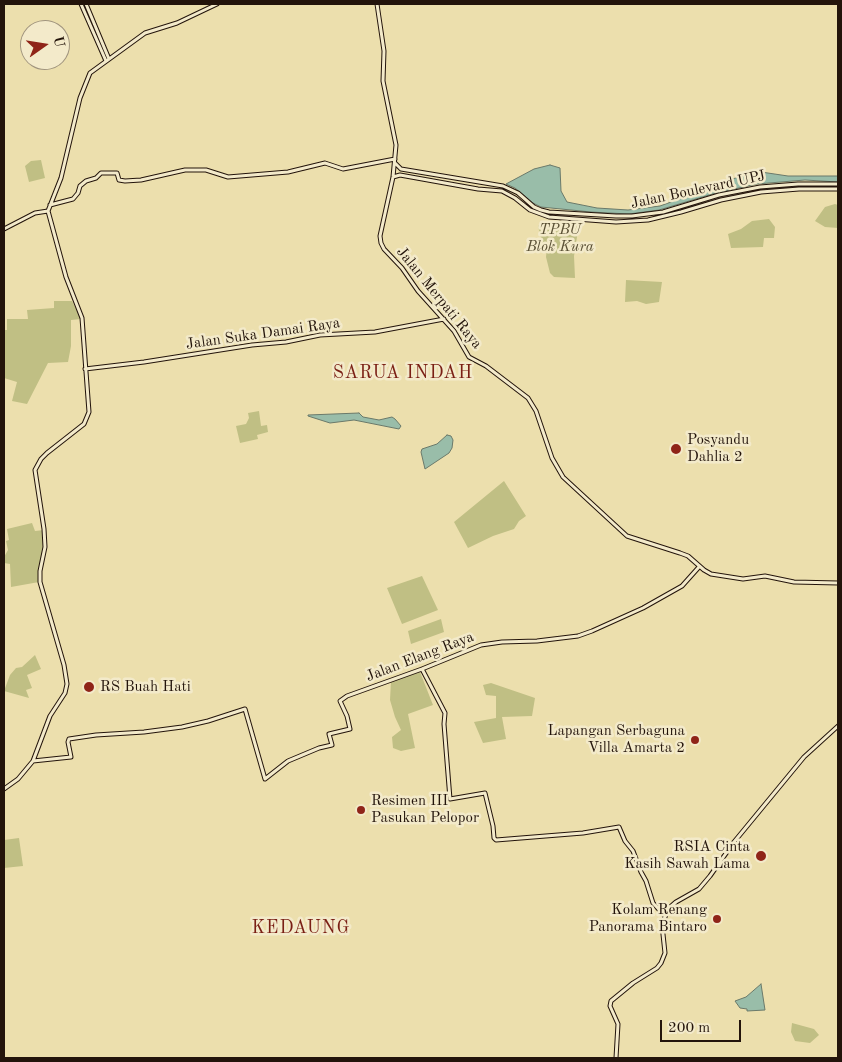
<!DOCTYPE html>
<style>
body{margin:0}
#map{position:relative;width:842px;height:1062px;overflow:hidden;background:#ecdfad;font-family:"Old Standard TT",serif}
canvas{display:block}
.frame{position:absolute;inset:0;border:5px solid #23140b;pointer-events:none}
.north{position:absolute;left:20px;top:20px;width:50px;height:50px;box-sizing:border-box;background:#f3eaca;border:1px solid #a0947e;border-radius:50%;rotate:77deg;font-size:14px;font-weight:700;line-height:20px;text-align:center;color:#23140b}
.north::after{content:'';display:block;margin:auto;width:18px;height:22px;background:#8f2418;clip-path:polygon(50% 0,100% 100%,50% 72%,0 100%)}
.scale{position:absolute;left:660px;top:1020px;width:81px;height:22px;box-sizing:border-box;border:2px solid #23140b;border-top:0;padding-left:6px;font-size:15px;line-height:18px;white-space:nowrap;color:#23140b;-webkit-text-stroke:4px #f3eaca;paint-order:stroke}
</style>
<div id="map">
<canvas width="842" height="1062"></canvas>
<div class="frame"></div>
<div class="north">U</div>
<div class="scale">200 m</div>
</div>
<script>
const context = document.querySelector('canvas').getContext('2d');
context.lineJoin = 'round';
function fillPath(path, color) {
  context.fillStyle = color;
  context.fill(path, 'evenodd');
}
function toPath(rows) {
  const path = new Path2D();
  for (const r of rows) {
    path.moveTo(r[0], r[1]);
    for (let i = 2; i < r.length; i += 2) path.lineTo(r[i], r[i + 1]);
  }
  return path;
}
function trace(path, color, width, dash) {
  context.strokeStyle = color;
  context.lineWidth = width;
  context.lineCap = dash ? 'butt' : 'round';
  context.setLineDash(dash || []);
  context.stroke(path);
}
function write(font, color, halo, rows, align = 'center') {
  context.font = font + ' "Old Standard TT",serif';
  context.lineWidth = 5;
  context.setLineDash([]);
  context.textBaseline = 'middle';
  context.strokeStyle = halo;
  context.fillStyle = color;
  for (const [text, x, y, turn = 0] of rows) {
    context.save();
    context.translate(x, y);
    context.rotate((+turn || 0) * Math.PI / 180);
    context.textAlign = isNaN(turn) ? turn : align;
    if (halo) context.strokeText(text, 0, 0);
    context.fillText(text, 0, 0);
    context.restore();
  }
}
fillPath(toPath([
 [41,160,45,178,29,182,25,166,31,161],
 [835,204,838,205,838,228,825,227,815,221,825,207],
 [769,219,775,227,774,238,764,238,763,247,731,248,728,234,741,229,752,221],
 [543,221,579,224,574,256,575,278,554,277,550,273,546,257,547,247,543,247,538,226],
 [626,280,662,282,659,302,646,304,637,301,625,302],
 [54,301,72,301,81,319,71,320,71,346,68,362,48,363,27,404,12,401,17,382,4,378,4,330,7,330,7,319,28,319,27,310,54,308],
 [259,411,261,426,267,425,268,432,257,435,258,439,240,443,236,426,246,424,249,418,248,413],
 [504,481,526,516,519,521,514,529,493,536,468,548,454,522],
 [32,523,35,531,44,530,44,543,39,582,11,587,10,564,4,563,4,557,8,550,6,541,9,540,7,529],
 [422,576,438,610,402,624,387,588],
 [441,619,444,632,411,644,408,631],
 [35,655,41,669,27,675,32,688,26,690,29,698,4,691,10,675,16,668,22,667],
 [420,672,433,705,408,714,415,748,401,751,393,748,392,737,401,730,395,717,390,700,391,681],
 [491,683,535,698,532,716,502,717,506,739,483,743,474,722,496,718,496,696,486,695,483,685],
 [19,838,23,866,4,868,4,840],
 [792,1023,814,1029,819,1035,810,1043,795,1041,791,1032]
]), '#c0bf84');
const water = toPath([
 [550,165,560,168,561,191,567,202,597,208,628,210,660,206,685,197,697,196,700,193,713,189,718,184,753,172,761,172,788,176,838,176,838,182,805,180,757,184,716,193,659,210,629,214,591,212,541,207,533,203,515,188,506,184,534,169,550,165],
 [359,413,363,417,379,420,392,417,395,419,401,426,399,429,354,420,330,423,308,416,308,415,359,413],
 [447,435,451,436,453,440,452,448,449,453,425,469,421,452,422,449,437,444,447,435],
 [761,984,765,1010,747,1011,747,1009,740,1008,735,1001,746,997,761,984]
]);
fillPath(water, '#99bda9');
trace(water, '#6a796a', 1);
const secondary = toPath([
 [81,4,106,61],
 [86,4,109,59],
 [377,4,384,51,383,81,396,145,393,177,380,236,381,243,384,249,402,268,418,291,454,331,469,357,486,366,528,398,536,411,552,458,563,477,627,536,680,553,688,556,704,570,711,574,743,579,765,576,794,582,838,583],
 [395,163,401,169,503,186,518,193,534,207,541,210,549,212,616,216,632,216,663,212,719,195,760,187,798,184,838,184],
 [393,177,400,175,478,189,502,191,515,198,530,210,549,217,616,222,648,220,681,212,721,200,761,192,799,189,838,189],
 [50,205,73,199,78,193,80,186,86,181,96,178,101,173,117,173,119,180,125,181,141,180,185,170,206,170,228,177,288,172,325,163,343,169,395,159],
 [4,229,35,213,48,211],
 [85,369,144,362,252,345,286,342,320,335,375,332,444,319],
 [422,669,445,713,444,724,450,799,485,793,493,826,494,838,496,840,583,833,619,827,625,841,633,851,641,872,646,881,653,903,665,916],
 [33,761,71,757,68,742,69,739,96,735,144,732,182,727,208,721,245,709,265,779,288,761,319,748,332,745,329,734,350,729,347,716,340,701,347,696,422,669,481,645,502,642,537,641,578,636,592,631,643,608,682,586,699,567],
 [4,789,18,779,33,761,50,716,65,693,67,684,64,665,40,582,40,571,45,547,44,529,35,470,41,459,47,453,84,424,89,412,82,318,66,277,48,211,61,178,80,98,90,73,145,33,177,23,217,4],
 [616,1058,618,1024,610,1006,611,1001,633,983,657,968,661,963,665,953,662,925,668,909,676,902,699,889,710,876,734,842,804,757,838,726]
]);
trace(secondary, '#23140b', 5);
trace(secondary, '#f3eaca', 3);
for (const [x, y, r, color] of [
 [676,449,6,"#8f2418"],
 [89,687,6,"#8f2418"],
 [695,740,5,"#8f2418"],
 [361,810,5,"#8f2418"],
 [761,856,6,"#8f2418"],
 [717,919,5,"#8f2418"]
]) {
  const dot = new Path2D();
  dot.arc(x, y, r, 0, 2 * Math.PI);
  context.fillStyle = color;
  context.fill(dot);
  trace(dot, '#f3eaca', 2);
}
write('15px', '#23140b', '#f3eaca', [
 ["Jalan Boulevard UPJ",698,190,-12],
 ["Jalan Merpati Raya",439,298,51],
 ["Jalan Suka Damai Raya",263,334,-8],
 ["Jalan Elang Raya",420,657,-21]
]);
write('italic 15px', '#5a5035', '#f3eaca', [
 ["TPBU",560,230],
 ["Blok Kura",560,247]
]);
write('15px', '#23140b', '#f3eaca', [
 ["Posyandu",687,440],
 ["Dahlia 2",687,457],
 ["RS Buah Hati",100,687],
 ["Lapangan Serbaguna",685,731,"right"],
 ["Villa Amarta 2",685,748,"right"],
 ["Resimen III",371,801],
 ["Pasukan Pelopor",371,818],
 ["RSIA Cinta",750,847,"right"],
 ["Kasih Sawah Lama",750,864,"right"],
 ["Kolam Renang",707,910,"right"],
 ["Panorama Bintaro",707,927,"right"]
], 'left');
context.letterSpacing = '1px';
write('18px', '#7a1f14', '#f3eaca', [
 ["SARUA INDAH",403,373],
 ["KEDAUNG",301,928]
]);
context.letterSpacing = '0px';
</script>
